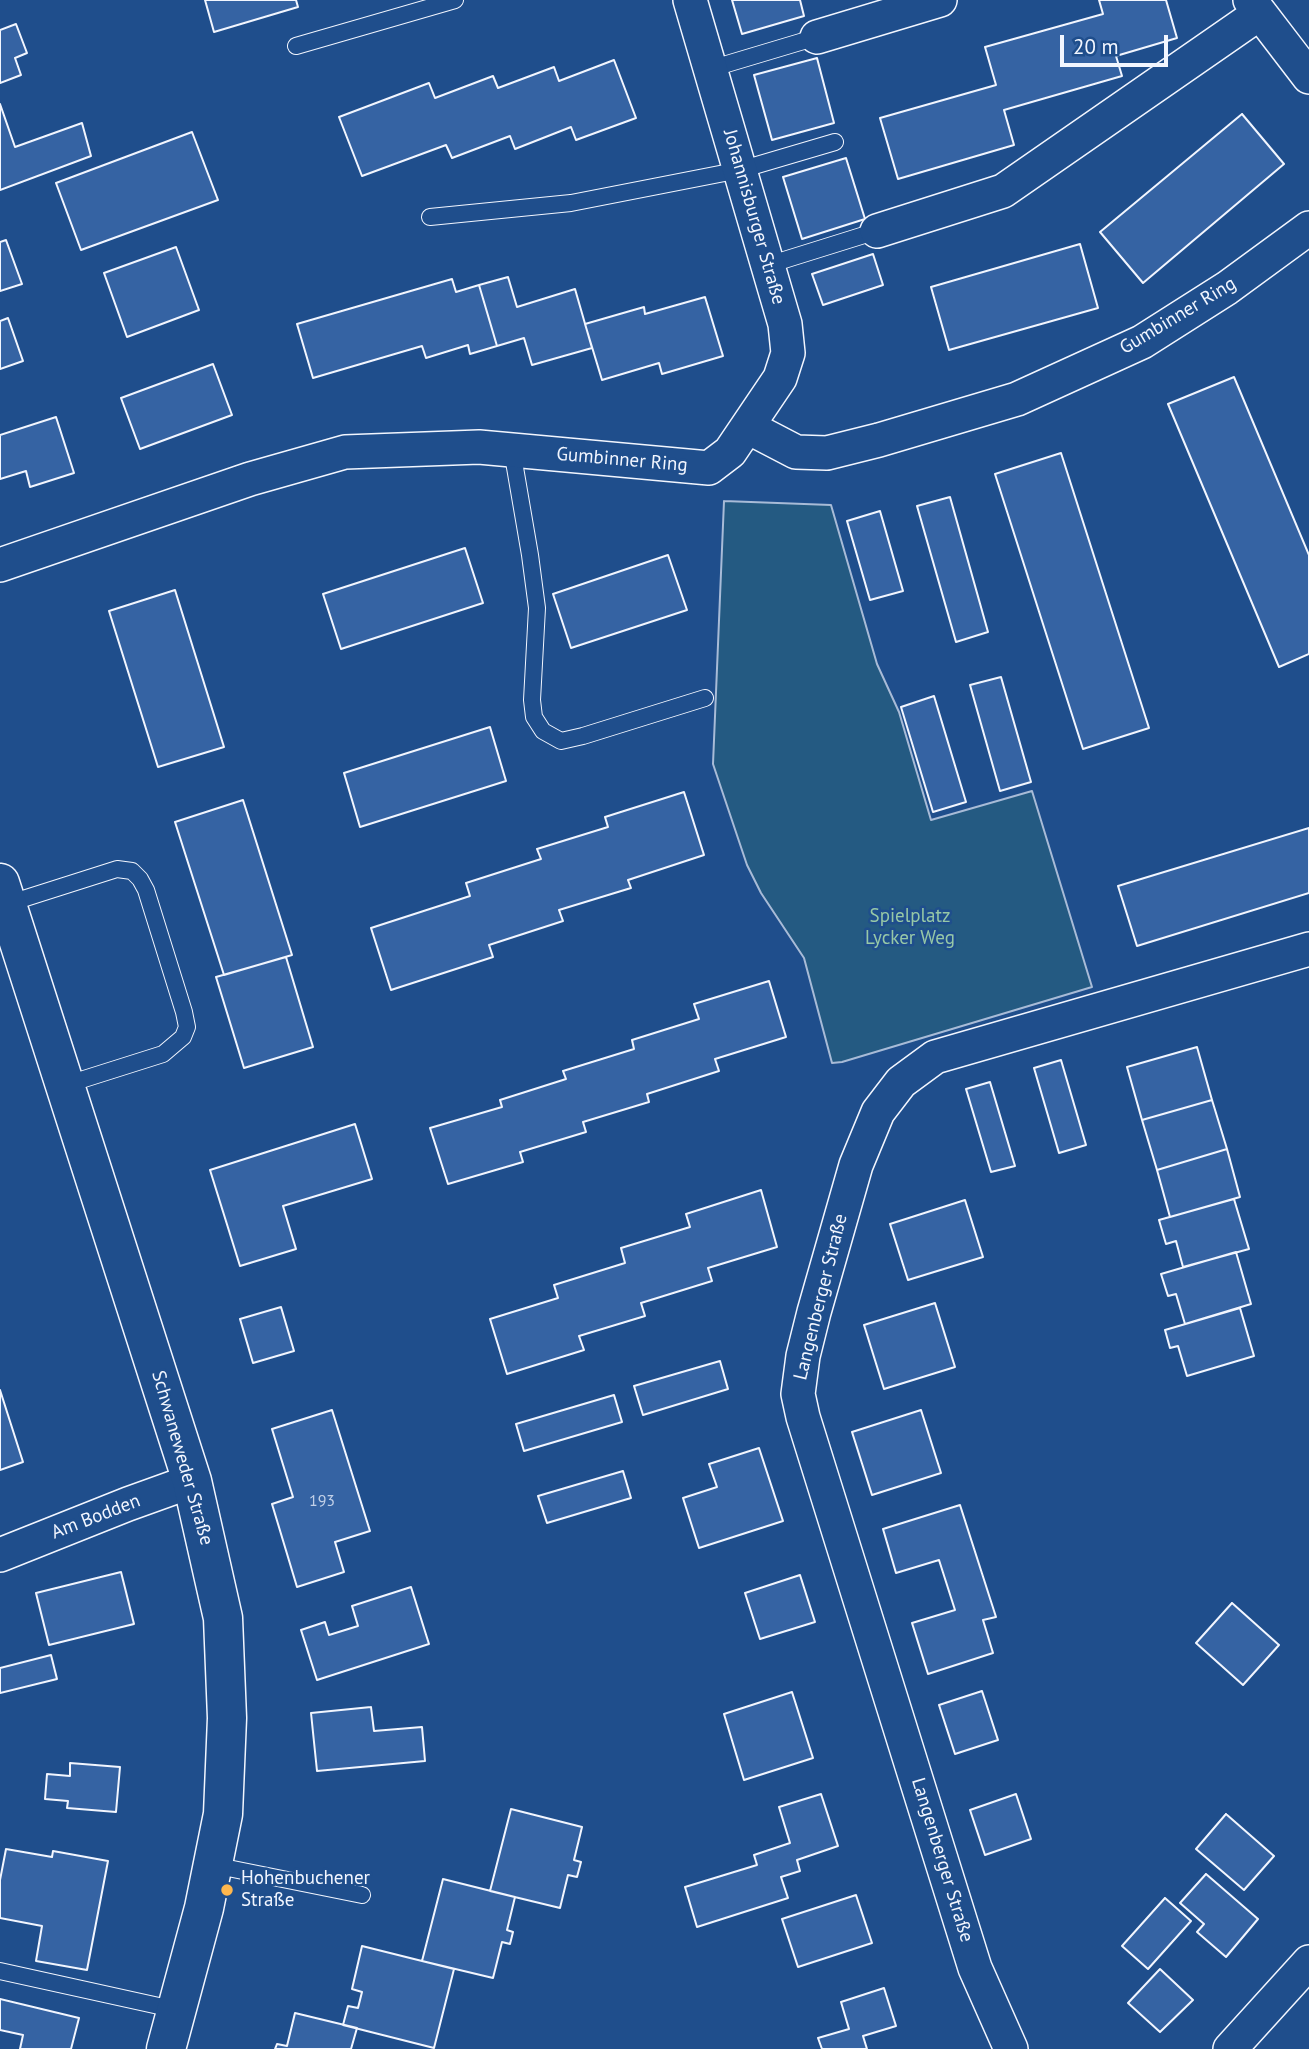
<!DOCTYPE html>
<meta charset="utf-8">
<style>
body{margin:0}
#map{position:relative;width:1309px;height:2049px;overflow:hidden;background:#1f4e8c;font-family:"PT Sans",sans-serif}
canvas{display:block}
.scale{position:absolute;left:1060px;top:35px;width:108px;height:32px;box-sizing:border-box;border:4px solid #f2f6ff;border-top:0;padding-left:9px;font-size:21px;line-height:24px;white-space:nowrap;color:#f2f6ff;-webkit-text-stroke:5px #1f4e8c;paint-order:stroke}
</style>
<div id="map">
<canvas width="1309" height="2049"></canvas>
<div class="scale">20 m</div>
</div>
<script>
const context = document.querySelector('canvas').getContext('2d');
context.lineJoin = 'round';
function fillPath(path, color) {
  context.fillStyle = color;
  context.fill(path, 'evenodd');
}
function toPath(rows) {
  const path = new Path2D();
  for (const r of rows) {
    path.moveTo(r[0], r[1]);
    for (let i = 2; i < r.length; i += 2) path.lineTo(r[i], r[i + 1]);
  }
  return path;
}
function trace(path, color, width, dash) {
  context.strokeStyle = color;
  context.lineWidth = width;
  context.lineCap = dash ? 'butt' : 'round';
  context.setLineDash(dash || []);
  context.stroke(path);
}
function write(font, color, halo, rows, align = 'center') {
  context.font = font + ' "PT Sans",sans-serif';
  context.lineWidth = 5;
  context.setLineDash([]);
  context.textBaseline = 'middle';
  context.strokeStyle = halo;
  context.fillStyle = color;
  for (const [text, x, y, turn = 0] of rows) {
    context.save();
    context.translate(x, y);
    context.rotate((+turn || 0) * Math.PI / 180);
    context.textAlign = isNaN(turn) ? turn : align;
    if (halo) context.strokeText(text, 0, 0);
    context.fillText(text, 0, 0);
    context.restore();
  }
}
const green = toPath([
 [724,501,831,505,877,664,899,712,931,820,1032,791,1092,987,842,1062,832,1063,804,958,761,893,747,865,713,764,724,501]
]);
fillPath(green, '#245a82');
trace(green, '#a8bbd7', 2);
const building = toPath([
 [205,0,296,0,298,7,214,32,205,0],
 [732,0,800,0,804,16,742,34,732,0],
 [1099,0,1166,0,1177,38,1116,56,1122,76,1004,110,1014,145,898,179,880,118,996,85,985,47,1103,14,1099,0],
 [16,24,27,53,15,58,21,75,0,83,0,30,16,24],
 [817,58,834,123,772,140,754,75,817,58],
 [614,60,636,118,576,140,571,127,515,149,510,136,452,158,446,145,362,176,339,117,429,83,435,98,493,76,498,88,554,67,559,81,614,60],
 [0,104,15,147,82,123,91,156,0,190,0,104],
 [1242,114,1284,164,1143,283,1100,232,1242,114],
 [192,132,218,200,81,250,56,183,192,132],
 [846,158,865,219,802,239,783,177,846,158],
 [6,240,22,284,0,291,0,242,6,240],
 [1080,244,1098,308,949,350,931,287,1080,244],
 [176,247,199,310,127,337,104,273,176,247],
 [873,254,883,285,823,305,812,274,873,254],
 [508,277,517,307,575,289,592,348,532,365,524,338,497,346,479,285,508,277],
 [452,279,456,292,479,285,497,346,470,354,468,345,426,358,422,346,313,378,297,324,452,279],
 [705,297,723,356,662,374,659,363,602,380,585,324,644,307,645,314,705,297],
 [8,318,23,361,0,369,0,321,8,318],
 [213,364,232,415,140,449,121,398,213,364],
 [1234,377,1309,555,1309,654,1279,667,1168,404,1234,377],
 [56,417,74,473,30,487,26,471,0,479,0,435,56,417],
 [1061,453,1149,728,1083,749,995,474,1061,453],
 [950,497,988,632,956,642,917,506,950,497],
 [880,511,903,591,870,600,847,521,880,511],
 [465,548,483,603,341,649,323,594,465,548],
 [668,555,687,610,571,648,553,594,668,555],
 [175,590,224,747,158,767,109,611,175,590],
 [1001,677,1031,782,1000,791,970,685,1001,677],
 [934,696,966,802,933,812,901,707,934,696],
 [490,727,506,781,360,827,344,773,490,727],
 [684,792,704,855,628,880,631,888,559,910,563,921,489,945,493,957,391,990,371,928,470,896,466,883,541,859,537,849,608,827,605,817,684,792],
 [243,800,292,955,224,975,175,822,243,800],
 [1309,828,1309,893,1137,946,1118,886,1309,828],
 [286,957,313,1047,244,1068,216,977,286,957],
 [769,981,786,1037,715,1059,719,1071,647,1094,649,1102,583,1122,586,1132,520,1152,523,1162,448,1184,430,1128,502,1107,500,1100,566,1079,563,1071,634,1049,632,1040,699,1019,694,1004,769,981],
 [1197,1047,1212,1100,1142,1120,1127,1067,1197,1047],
 [1061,1060,1086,1145,1059,1153,1034,1068,1061,1060],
 [990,1082,1015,1166,991,1172,966,1089,990,1082],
 [1212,1100,1227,1149,1157,1170,1142,1120,1212,1100],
 [355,1124,372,1179,283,1206,296,1249,240,1266,210,1170,355,1124],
 [1227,1149,1240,1197,1170,1217,1157,1170,1227,1149],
 [761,1190,777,1247,708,1268,712,1281,641,1303,645,1316,579,1336,584,1350,507,1374,490,1319,558,1298,554,1285,625,1263,621,1248,690,1227,686,1214,761,1190],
 [1234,1199,1249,1249,1183,1267,1176,1241,1166,1244,1159,1220,1234,1199],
 [965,1200,983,1257,908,1280,890,1224,965,1200],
 [1236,1252,1251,1304,1185,1324,1176,1294,1168,1296,1161,1274,1236,1252],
 [935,1303,955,1367,884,1389,864,1325,935,1303],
 [281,1307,294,1351,253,1363,240,1319,281,1307],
 [1240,1308,1254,1356,1187,1376,1178,1346,1170,1348,1165,1330,1240,1308],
 [720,1361,728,1389,643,1415,634,1386,720,1361],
 [0,1390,23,1462,0,1470,0,1390],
 [614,1395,622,1422,524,1451,516,1424,614,1395],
 [332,1410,370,1531,335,1542,344,1572,297,1587,272,1504,293,1497,272,1429,332,1410],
 [921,1410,941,1473,872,1495,852,1432,921,1410],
 [759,1448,783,1521,699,1548,683,1498,717,1487,709,1464,759,1448],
 [623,1471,631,1498,547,1523,538,1496,623,1471],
 [960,1505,996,1617,983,1620,993,1653,928,1674,912,1623,955,1610,939,1560,896,1573,883,1529,960,1505],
 [121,1572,134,1624,49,1645,36,1593,121,1572],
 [800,1575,815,1622,760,1639,745,1593,800,1575],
 [411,1587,429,1644,317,1680,301,1630,325,1622,329,1635,358,1626,352,1606,411,1587],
 [1232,1603,1279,1645,1243,1685,1196,1643,1232,1603],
 [51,1655,57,1679,0,1693,0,1668,51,1655],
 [982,1691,998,1740,955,1754,939,1705,982,1691],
 [792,1692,813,1758,744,1780,724,1714,792,1692],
 [371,1707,374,1731,422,1727,425,1761,317,1771,311,1713,371,1707],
 [70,1763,120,1767,116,1812,67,1808,68,1801,45,1799,47,1774,70,1776,70,1763],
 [821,1794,838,1846,797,1860,800,1871,781,1877,788,1898,697,1927,685,1887,757,1865,754,1855,790,1843,779,1807,821,1794],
 [1016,1794,1031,1839,985,1855,970,1810,1016,1794],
 [511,1809,582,1827,574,1860,581,1862,577,1877,568,1875,560,1908,490,1891,511,1809],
 [1226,1814,1274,1856,1244,1890,1196,1849,1226,1814],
 [6,1849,52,1857,53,1851,108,1861,87,1970,36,1961,42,1926,0,1918,0,1880,6,1849],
 [1206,1874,1258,1919,1226,1957,1197,1932,1204,1924,1180,1903,1206,1874],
 [443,1879,515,1897,507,1930,513,1932,510,1944,502,1942,493,1978,422,1961,443,1879],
 [856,1895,872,1943,798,1967,782,1919,856,1895],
 [1165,1898,1191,1921,1148,1969,1122,1946,1165,1898],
 [362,1946,454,1969,434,2048,343,2025,348,2006,358,2008,362,1992,352,1989,362,1946],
 [1160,1969,1193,2000,1160,2032,1128,2003,1160,1969],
 [884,1988,896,2026,863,2036,867,2049,822,2049,818,2038,849,2029,841,2002,884,1988],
 [0,1999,79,2018,71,2049,20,2049,23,2035,0,2030,0,1999],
 [295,2013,357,2028,351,2049,275,2049,277,2044,287,2046,295,2013]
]);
fillPath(building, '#3563a3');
trace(building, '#f2f6ff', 2);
const service = toPath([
 [296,46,455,0],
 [710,69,817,37],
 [430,217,571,203,740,170,835,142],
 [768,265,877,231],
 [512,450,530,555,537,608,532,700,534,717,543,731,561,741,583,736,705,698],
 [7,904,117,869,132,871,140,879,146,890,184,1012,187,1027,183,1037,163,1054,65,1085],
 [213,1865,362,1895],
 [0,1971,177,2010]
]);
const minor = toPath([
 [1250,0,1309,77],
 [817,37,940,0],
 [877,231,1003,191,1260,13],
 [748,427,796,452,827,453,879,440,1017,399,1142,342,1227,288,1309,228],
 [0,565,250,479,345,452,479,447,709,468,730,452,780,378,788,353,785,324,690,0],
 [0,1555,128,1504,192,1481],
 [1011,2049,975,1968,803,1417,798,1394,803,1356,814,1312,856,1165,878,1112,901,1082,935,1057,1309,949],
 [1230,2049,1309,1962]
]);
const secondary = toPath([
 [0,883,192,1481,223,1618,227,1718,223,1814,204,1908,166,2049]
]);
trace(service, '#f2f6ff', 18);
trace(minor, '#f2f6ff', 36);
trace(secondary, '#f2f6ff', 41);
trace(service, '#1f4e8c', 16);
trace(minor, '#1f4e8c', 33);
trace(secondary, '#1f4e8c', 38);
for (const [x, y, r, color] of [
 [227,1890,7,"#ffb74d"]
]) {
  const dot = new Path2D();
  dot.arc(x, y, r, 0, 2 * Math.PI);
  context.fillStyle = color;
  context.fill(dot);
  trace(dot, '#1f4e8c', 2.5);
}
write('16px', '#c3d1e8', null, [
 ["193",322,1501]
]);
write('19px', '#f2f6ff', '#1f4e8c', [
 ["Johannisburger Straße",754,217,74],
 ["Gumbinner Ring",1178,316,-31],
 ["Gumbinner Ring",622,460,5],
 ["Langenberger Straße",821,1297,-76],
 ["Schwaneweder Straße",182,1458,74],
 ["Am Bodden",96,1517,-21],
 ["Langenberger Straße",942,1860,73]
]);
write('19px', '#97c8a6', '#1f4e8c', [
 ["Spielplatz",910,917],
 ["Lycker Weg",910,939]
]);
write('19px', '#f2f6ff', '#1f4e8c', [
 ["Hohenbuchener",241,1879],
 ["Straße",241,1901]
], 'left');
</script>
